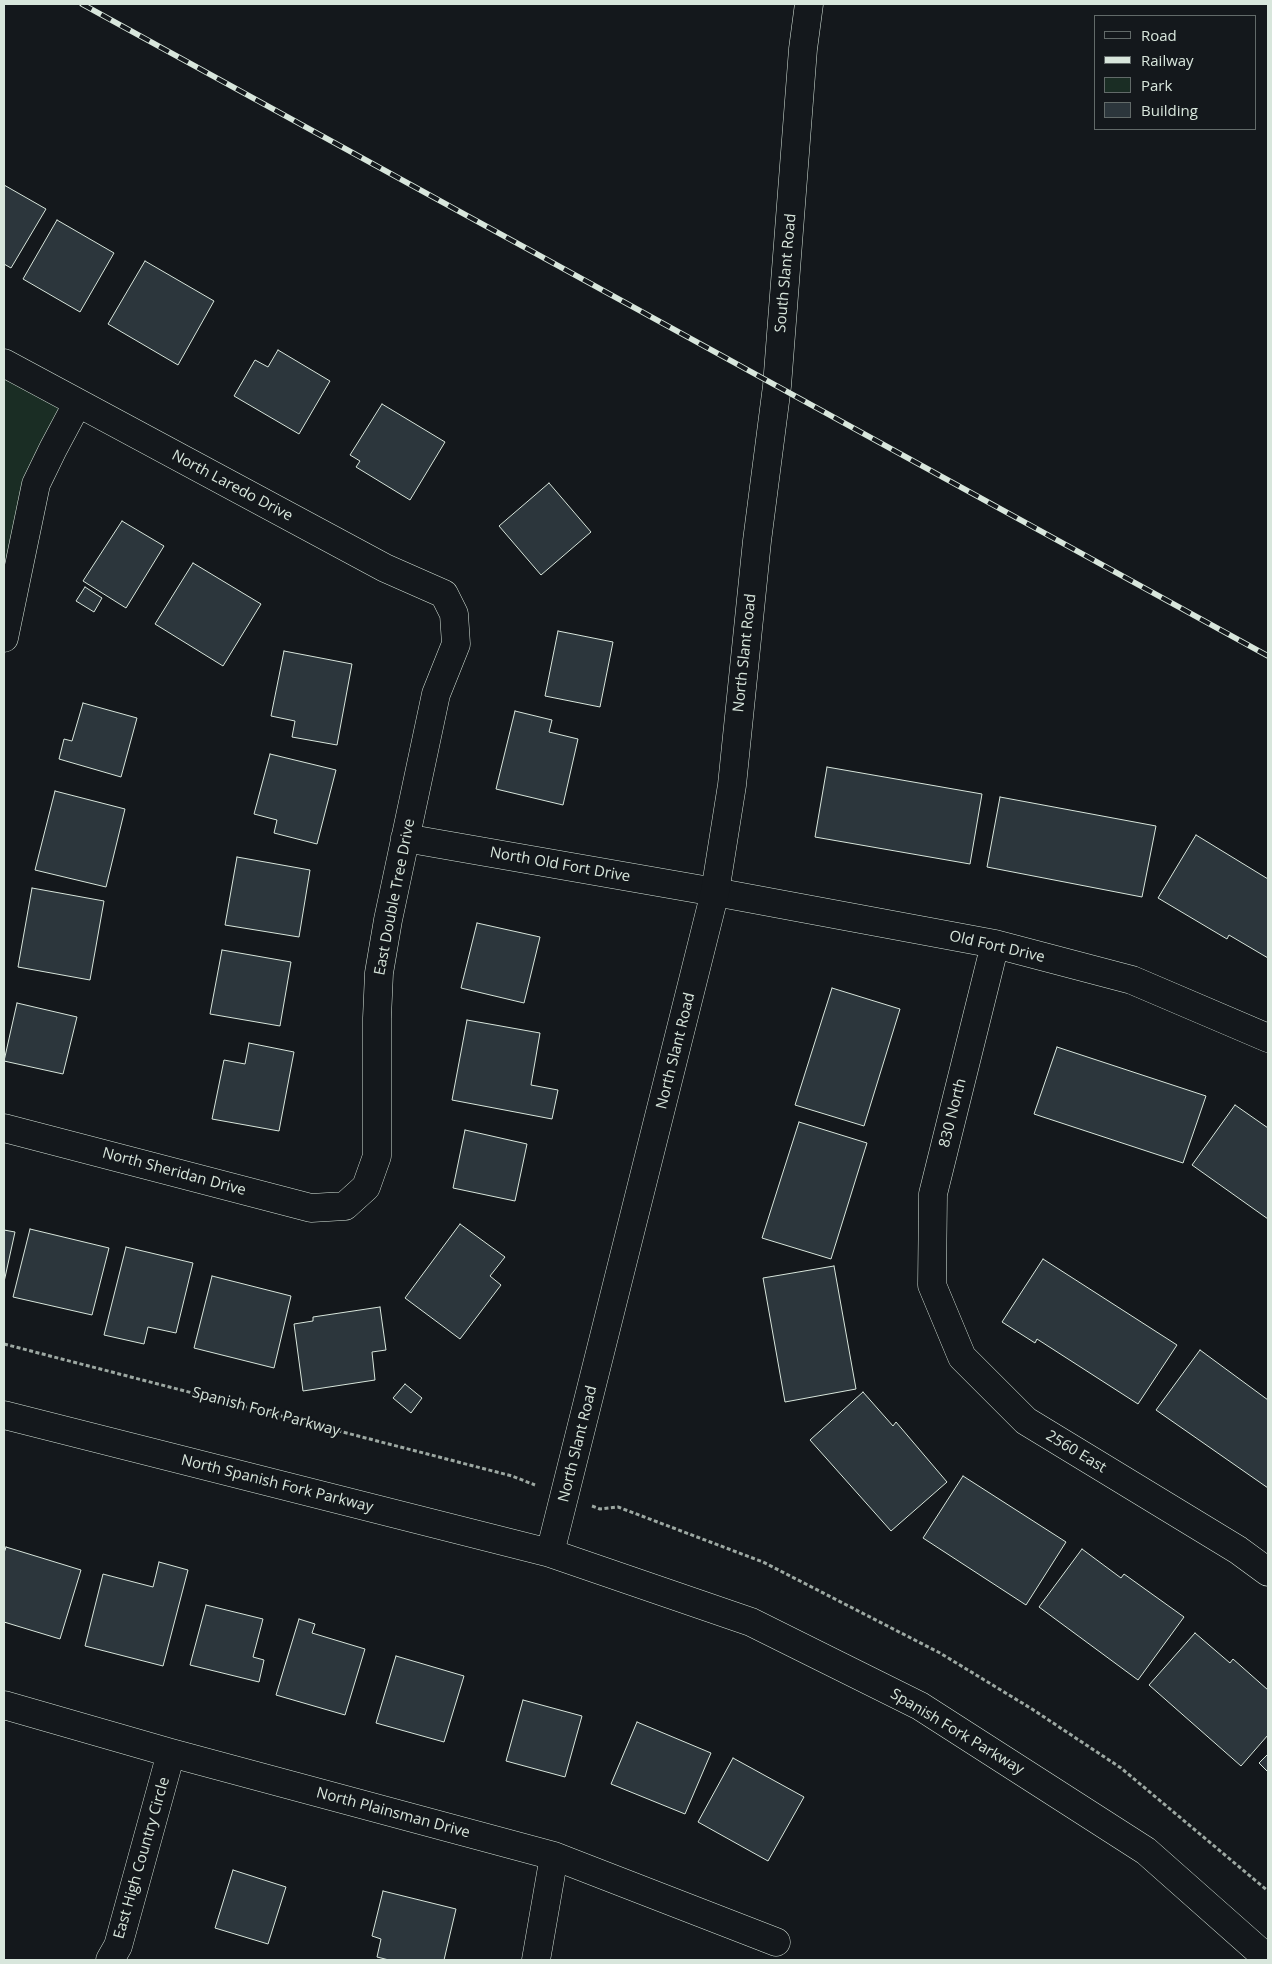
<!DOCTYPE html>
<style>
body{margin:0}
#map{position:relative;width:1272px;height:1964px;overflow:hidden;background:#14181c;font-family:"Open Sans",sans-serif}
canvas{display:block}
.frame{position:absolute;inset:0;border:5px solid #d8e6dc;pointer-events:none}
.legend{position:absolute;left:1094px;top:15px;width:162px;height:115px;box-sizing:border-box;background:#14181c;border:1px solid #626a69;margin:0;padding:6px 9px;list-style:none;font-size:15px;color:#d8e6dc}
.legend li{display:flex;align-items:center;gap:10px;height:25px}
.legend b{width:25px;border:1px solid #626a69}
</style>
<div id="map">
<canvas width="1272" height="1964"></canvas>
<div class="frame"></div>
<ul class="legend">
<li><b style="height:6px;background:#14181c"></b>Road</li>
<li><b style="height:6px;background:#d8e6dc"></b>Railway</li>
<li><b style="height:14px;background:#1a2d24"></b>Park</li>
<li><b style="height:14px;background:#2c363c"></b>Building</li>
</ul>
</div>
<script>
const context = document.querySelector('canvas').getContext('2d');
context.lineJoin = 'round';
function fillPath(path, color) {
  context.fillStyle = color;
  context.fill(path, 'evenodd');
}
function toPath(rows) {
  const path = new Path2D();
  for (const r of rows) {
    path.moveTo(r[0], r[1]);
    for (let i = 2; i < r.length; i += 2) path.lineTo(r[i], r[i + 1]);
  }
  return path;
}
function trace(path, color, width, dash) {
  context.strokeStyle = color;
  context.lineWidth = width;
  context.lineCap = dash ? 'butt' : 'round';
  context.setLineDash(dash || []);
  context.stroke(path);
}
function write(font, color, halo, rows, align = 'center') {
  context.font = font + ' "Open Sans",sans-serif';
  context.lineWidth = 4;
  context.setLineDash([]);
  context.textBaseline = 'middle';
  context.strokeStyle = halo;
  context.fillStyle = color;
  for (const [text, x, y, turn = 0] of rows) {
    context.save();
    context.translate(x, y);
    context.rotate((+turn || 0) * Math.PI / 180);
    context.textAlign = isNaN(turn) ? turn : align;
    if (halo) context.strokeText(text, 0, 0);
    context.fillText(text, 0, 0);
    context.restore();
  }
}
const green = toPath([
 [4,363,77,404,36,484,4,638,4,363]
]);
fillPath(green, '#1a2d24');
trace(green, '#939e99', 1);
const building = toPath([
 [4,185,46,209,11,268,4,264,4,185],
 [57,220,114,253,80,312,23,279,57,220],
 [145,261,214,301,178,365,108,324,145,261],
 [278,350,330,381,299,434,234,396,255,360,268,367,278,350],
 [382,404,445,442,410,500,356,467,360,461,350,455,382,404],
 [549,483,591,532,541,575,499,526,549,483],
 [122,521,164,546,126,608,83,581,122,521],
 [193,563,261,604,223,666,155,624,193,563],
 [85,587,102,598,94,612,76,601,85,587],
 [558,631,613,642,600,707,545,696,558,631],
 [284,651,352,664,337,745,292,737,295,721,271,716,284,651],
 [83,703,137,718,121,777,59,759,64,739,72,741,83,703],
 [515,711,552,720,549,732,578,739,563,805,496,789,515,711],
 [270,754,336,770,317,844,274,833,277,820,254,814,270,754],
 [827,767,982,794,970,864,815,837,827,767],
 [55,791,125,809,106,887,35,870,55,791],
 [1000,797,1156,826,1142,897,987,867,1000,797],
 [1196,835,1268,879,1268,958,1229,935,1227,939,1158,898,1196,835],
 [237,857,310,870,299,937,225,925,237,857],
 [32,888,104,901,90,980,18,967,32,888],
 [477,923,540,937,524,1003,461,988,477,923],
 [222,950,291,962,280,1026,210,1014,222,950],
 [832,988,900,1009,864,1126,795,1105,832,988],
 [17,1003,77,1017,63,1074,4,1061,17,1003],
 [467,1020,540,1033,531,1085,558,1090,552,1119,452,1100,467,1020],
 [249,1043,294,1052,279,1131,212,1119,224,1060,245,1064,249,1043],
 [1057,1047,1206,1096,1183,1163,1034,1114,1057,1047],
 [1235,1105,1268,1128,1268,1219,1192,1165,1235,1105],
 [799,1122,867,1143,831,1259,762,1238,799,1122],
 [465,1130,527,1144,515,1201,453,1188,465,1130],
 [460,1224,505,1257,490,1276,501,1285,460,1339,405,1298,460,1224],
 [30,1229,109,1248,92,1315,13,1297,30,1229],
 [4,1230,15,1232,4,1282,4,1230],
 [126,1247,193,1263,176,1333,148,1327,144,1344,104,1335,126,1247],
 [1043,1259,1177,1345,1138,1404,1037,1339,1035,1343,1002,1322,1043,1259],
 [834,1266,856,1389,785,1402,763,1278,834,1266],
 [212,1276,291,1296,274,1368,194,1348,212,1276],
 [380,1307,386,1350,372,1352,375,1380,303,1391,294,1324,313,1321,313,1317,380,1307],
 [1200,1350,1268,1400,1268,1488,1156,1410,1200,1350],
 [405,1384,422,1398,411,1413,393,1398,405,1384],
 [863,1392,893,1426,896,1422,947,1482,891,1531,810,1440,863,1392],
 [963,1476,1066,1542,1026,1605,923,1538,963,1476],
 [6,1547,81,1570,60,1639,4,1622,4,1553,6,1547],
 [1082,1549,1121,1578,1124,1574,1184,1617,1138,1680,1039,1607,1082,1549],
 [159,1562,188,1570,163,1666,85,1646,103,1574,153,1587,159,1562],
 [206,1605,263,1619,253,1657,264,1660,259,1682,190,1665,206,1605],
 [299,1619,315,1624,312,1633,365,1649,345,1715,276,1695,299,1619],
 [1195,1633,1230,1663,1233,1659,1268,1690,1268,1735,1241,1766,1149,1685,1195,1633],
 [396,1656,464,1676,444,1742,376,1723,396,1656],
 [523,1700,582,1716,565,1777,506,1761,523,1700],
 [637,1722,711,1753,685,1814,611,1784,637,1722],
 [1268,1754,1268,1772,1259,1763,1268,1754],
 [733,1758,804,1797,768,1861,698,1822,733,1758],
 [233,1870,286,1887,268,1944,215,1928,233,1870],
 [383,1891,456,1909,444,1960,389,1960,377,1957,381,1939,372,1936,383,1891]
]);
fillPath(building, '#2c363c');
trace(building, '#d8e6dc', 1);
const street = toPath([
 [4,363,385,568,444,594,454,614,456,644,436,694,388,920,379,973,377,1018,377,1156,366,1187,345,1206,311,1208,4,1128],
 [4,638,36,484,53,449,77,404],
 [405,838,715,892,995,944,1132,980,1268,1038],
 [995,944,933,1194,932,1285,962,1357,1026,1421,1238,1550,1268,1572],
 [4,1705,171,1753,554,1856,776,1942],
 [110,1960,118,1946,171,1753],
 [536,1960,554,1856]
]);
const secondary = toPath([
 [4,1415,550,1553,751,1622,920,1706,1146,1851,1268,1959],
 [550,1553,715,892,732,785,757,541,777,386,803,49,809,4]
]);
trace(street, '#d8e6dc', 29);
trace(secondary, '#d8e6dc', 29);
trace(toPath([
 [4,1344,512,1476,535,1485],
 [592,1506,600,1509,618,1507,763,1562,940,1653,1032,1709,1121,1768,1268,1891]
]), '#9da8a2', 3, [4, 2.5]);
trace(street, '#14181c', 28);
trace(secondary, '#14181c', 28);
const rail = toPath([
 [82,4,1268,656]
]);
trace(rail, '#d8e6dc', 5.5);
trace(rail, '#14181c', 4, [11]);
write('15px', '#d8e6dc', '#14181c', [
 ["South Slant Road",786,273,-85],
 ["North Laredo Drive",232,486,28],
 ["North Slant Road",745,653,-84],
 ["North Old Fort Drive",560,865,10],
 ["East Double Tree Drive",395,897,-79],
 ["Old Fort Drive",997,947,13],
 ["North Slant Road",676,1051,-76],
 ["830 North",953,1113,-76],
 ["North Sheridan Drive",174,1172,15],
 ["Spanish Fork Parkway",266,1412,15],
 ["North Slant Road",578,1444,-76],
 ["2560 East",1076,1452,31],
 ["North Spanish Fork Parkway",277,1484,14],
 ["Spanish Fork Parkway",957,1732,31],
 ["North Plainsman Drive",393,1813,15],
 ["East High Country Circle",142,1858,-74]
]);
</script>
